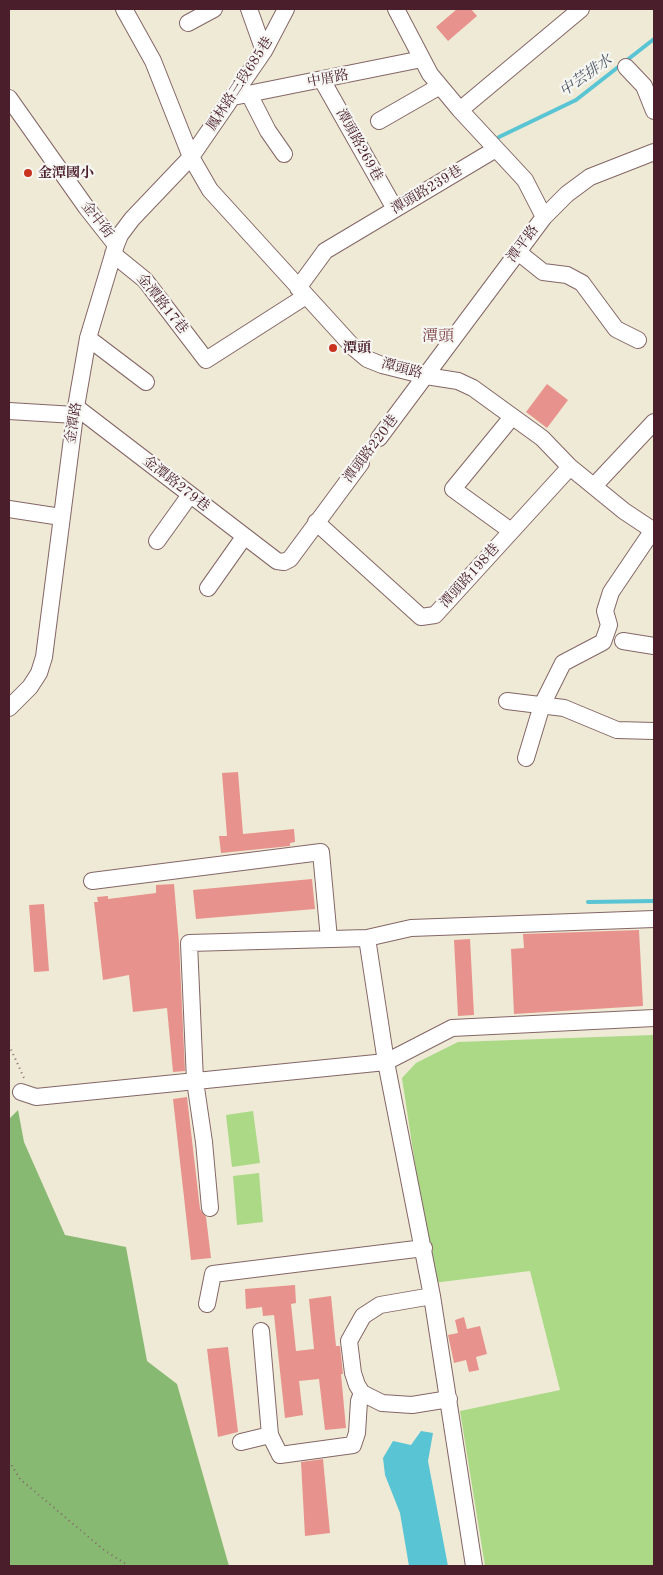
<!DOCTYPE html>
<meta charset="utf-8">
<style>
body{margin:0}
#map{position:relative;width:663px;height:1575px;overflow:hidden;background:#efead5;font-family:"Old Standard TT",serif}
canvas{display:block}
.frame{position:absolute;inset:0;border:10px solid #4a1f2b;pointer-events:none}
</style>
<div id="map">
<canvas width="663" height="1575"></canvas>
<div class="frame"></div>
</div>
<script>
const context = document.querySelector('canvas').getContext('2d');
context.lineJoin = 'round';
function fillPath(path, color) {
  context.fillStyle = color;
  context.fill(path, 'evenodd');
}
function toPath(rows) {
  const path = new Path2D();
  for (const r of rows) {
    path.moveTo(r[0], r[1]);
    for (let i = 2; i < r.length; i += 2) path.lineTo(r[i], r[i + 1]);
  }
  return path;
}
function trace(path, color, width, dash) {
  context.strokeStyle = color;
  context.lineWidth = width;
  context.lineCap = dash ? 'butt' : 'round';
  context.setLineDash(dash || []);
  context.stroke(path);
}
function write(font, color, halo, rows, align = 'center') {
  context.font = font + ' "Old Standard TT","Noto Serif TC",serif';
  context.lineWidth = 4.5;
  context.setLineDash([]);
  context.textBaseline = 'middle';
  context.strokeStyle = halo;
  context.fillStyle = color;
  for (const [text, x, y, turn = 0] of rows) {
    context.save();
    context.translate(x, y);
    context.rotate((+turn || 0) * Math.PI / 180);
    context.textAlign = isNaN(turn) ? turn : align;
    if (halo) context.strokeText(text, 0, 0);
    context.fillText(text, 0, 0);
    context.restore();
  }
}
fillPath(toPath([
 [654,1035,654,1566,485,1566,460,1411,560,1390,530,1271,433,1283,402,1078,416,1063,458,1042],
 [253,1111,260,1163,232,1167,226,1115],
 [259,1173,263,1222,237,1225,233,1176]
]), '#abd986');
fillPath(toPath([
 [18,1110,24,1142,65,1235,126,1247,147,1361,177,1384,229,1566,9,1566,9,1119]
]), '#88b973');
fillPath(toPath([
 [421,1431,433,1433,428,1461,448,1566,409,1566,400,1513,385,1475,383,1458,393,1441,411,1445]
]), '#59c4d3');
trace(toPath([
 [499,137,576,100,654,39],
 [588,902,654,901]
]), '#59c4d3', 4);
fillPath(toPath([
 [457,9,471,9,477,16,448,41,436,27],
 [547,384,568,400,547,428,526,412],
 [238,772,243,834,294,829,295,842,290,843,290,846,221,853,219,836,227,836,222,773],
 [312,879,315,909,196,919,193,890],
 [174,884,179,943,185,1071,173,1072,167,1008,133,1012,129,975,103,980,94,902,98,902,97,897,108,896,108,899,156,893,156,885],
 [44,904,49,971,34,972,29,905],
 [639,930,643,1006,514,1014,511,949,524,948,523,934],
 [470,939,474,1015,458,1016,454,940],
 [187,1097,200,1209,206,1217,211,1258,191,1260,173,1099],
 [295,1285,296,1303,291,1304,296,1351,314,1349,309,1299,331,1296,336,1346,340,1346,343,1374,341,1374,346,1428,325,1430,319,1379,299,1381,303,1415,285,1418,274,1315,263,1316,262,1307,246,1309,245,1289],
 [464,1317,467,1329,480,1326,487,1354,476,1357,479,1370,469,1372,466,1360,454,1363,448,1335,458,1333,455,1320],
 [228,1347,238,1432,218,1437,207,1349],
 [323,1459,330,1533,305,1536,301,1462]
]), '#e7928c');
const minor = toPath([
 [124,9,153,61,191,157,210,190,354,348,367,359,382,365,426,376,458,381,473,388,542,438,570,467,624,511,654,531],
 [249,9,264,51],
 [396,9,430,74,460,110,525,180,544,217],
 [188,23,214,9],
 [626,67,644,86,654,111],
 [322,80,395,209],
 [249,94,268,131,284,154],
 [233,97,422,59],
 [9,98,86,207,116,245],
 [460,110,581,9],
 [379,121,440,86],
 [518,252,543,272,567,275,582,283,616,329,638,340],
 [113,254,145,280,206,360,306,296],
 [298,288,325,251,496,149],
 [88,338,146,382],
 [76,407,277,561,284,562,290,559,361,463],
 [9,411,75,415],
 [379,438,544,217,567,194,590,177,654,152],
 [594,486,654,422],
 [9,509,61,517],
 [316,522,421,617,435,615,570,467],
 [511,531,453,489,512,417],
 [157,541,190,495],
 [208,588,244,537],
 [623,641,654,646],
 [507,701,564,708,617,730,654,731],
 [9,708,30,687,39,673,44,657,76,407,88,338,116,245,120,235,132,219,191,157,264,51,286,9],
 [526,758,542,705,563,663,603,642,609,625,605,611,611,592,653,530],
 [92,881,321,852,329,939],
 [367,938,411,928,654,919],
 [21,1092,36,1097,386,1062,452,1028,654,1018],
 [210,1208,204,1142,195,1081,189,943,367,938,386,1062,432,1296,474,1566],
 [432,1296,380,1305,363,1316,349,1341,353,1373,357,1385,362,1393,382,1403,412,1405,449,1399],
 [207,1304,213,1274,424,1248],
 [261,1331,270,1435,280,1455,353,1445,357,1433,359,1401,362,1393],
 [241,1442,270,1435]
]);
trace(minor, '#846666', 18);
trace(toPath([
 [9,1045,24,1078],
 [9,1461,20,1479,104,1550,129,1566]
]), '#846666', 2, [1, 4]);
trace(minor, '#fff', 16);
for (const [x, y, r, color] of [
 [28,173,5,"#c8321e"],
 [333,348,5,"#c8321e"]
]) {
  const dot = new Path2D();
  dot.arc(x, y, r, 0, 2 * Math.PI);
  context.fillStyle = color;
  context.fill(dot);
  trace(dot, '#f6f6f2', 2);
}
write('14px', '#4a1f2b', '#f6f6f2', [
 ["中厝路",328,79,-11],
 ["鳳林路三段685巷",240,84,-57],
 ["潭頭路269巷",359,145,61],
 ["潭頭路239巷",427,190,-31],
 ["金中街",97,220,52],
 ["潭平路",523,244,-53],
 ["金潭路17巷",162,304,51],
 ["潭頭路",402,369,15],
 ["金潭路",74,423,-81],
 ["潭頭路220巷",371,449,-53],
 ["金潭路279巷",176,484,38],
 ["潭頭路198巷",470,576,-48]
]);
write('bold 14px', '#4a1f2b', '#f6f6f2', [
 ["金潭國小",38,173],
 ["潭頭",343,348]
], 'left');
write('italic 15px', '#4f5966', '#f6f6f2', [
 ["中芸排水",586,76,-35]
]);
write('16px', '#81474d', '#f6f6f2', [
 ["潭頭",438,337]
]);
</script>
